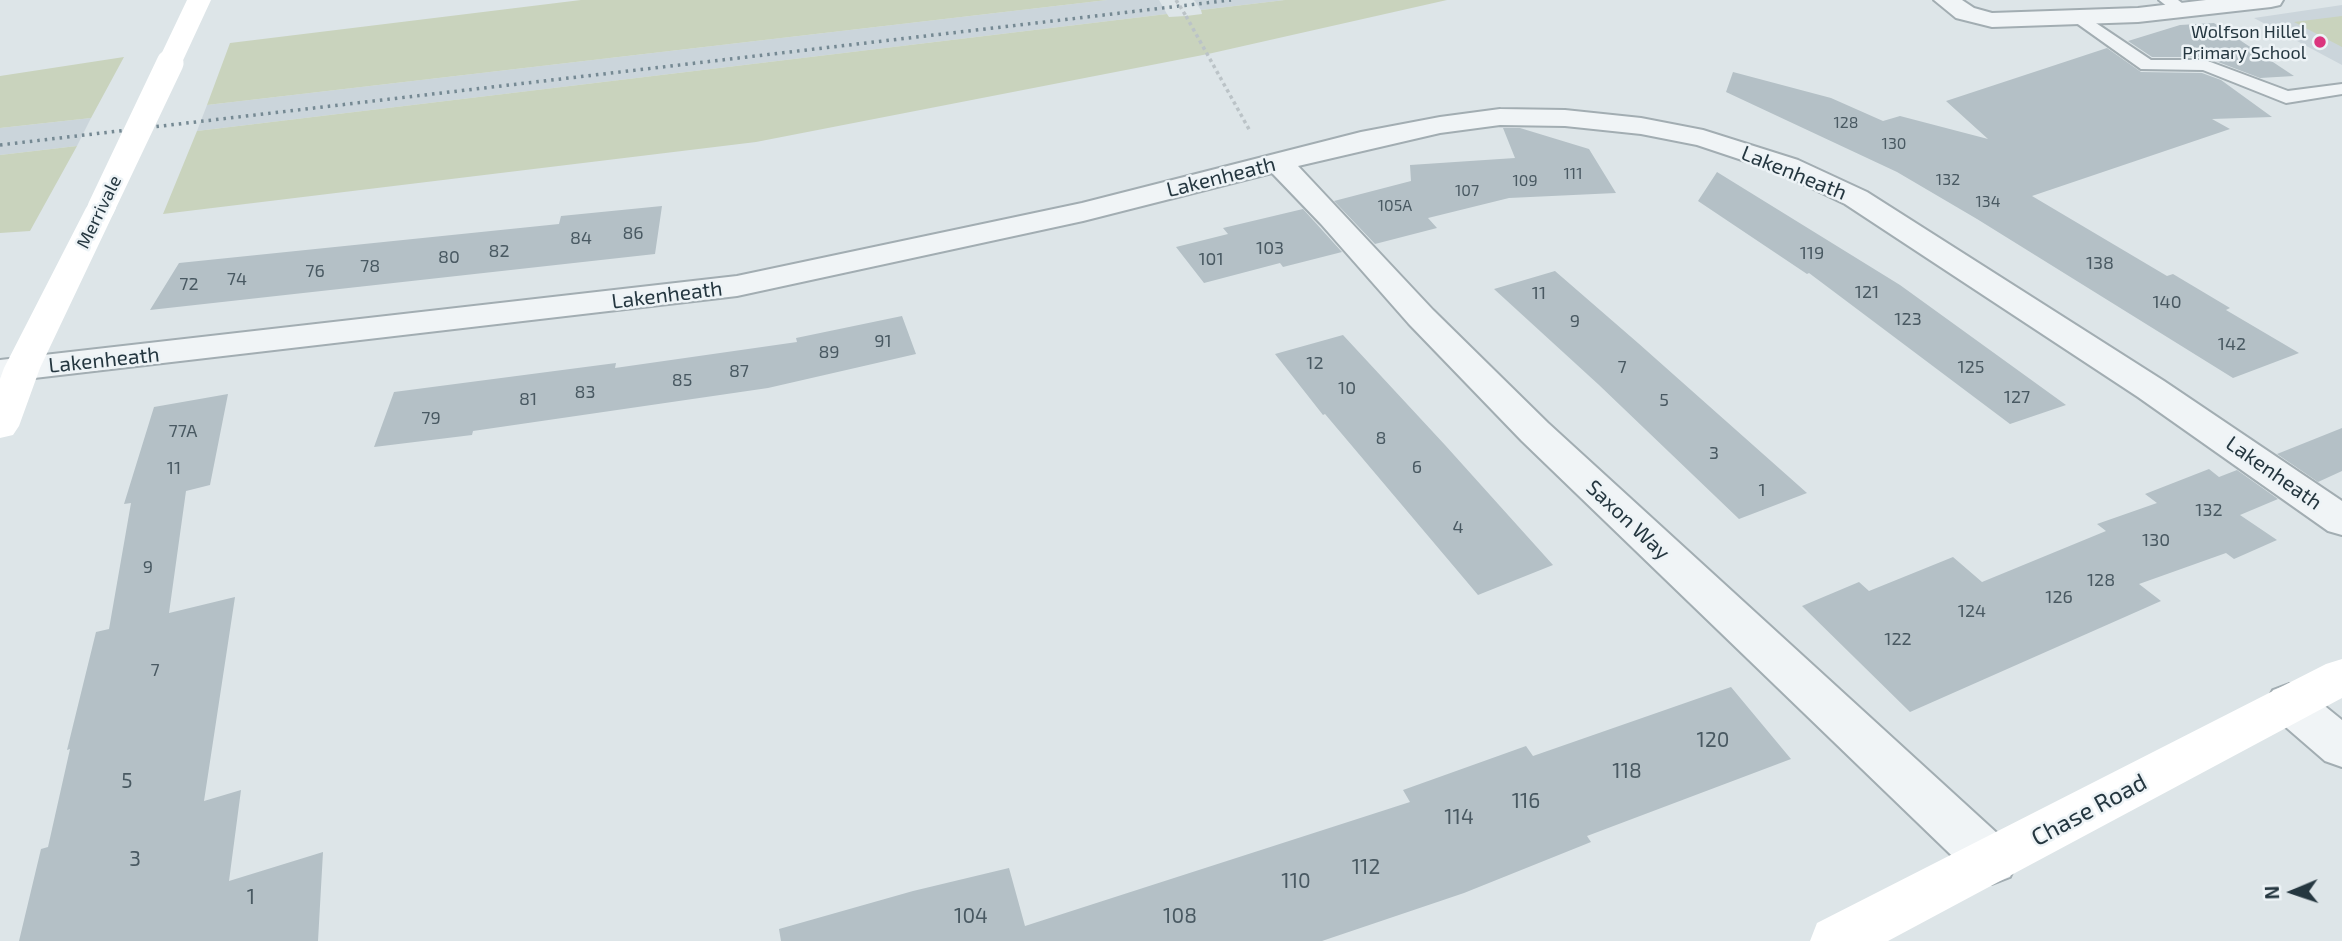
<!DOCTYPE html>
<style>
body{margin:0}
#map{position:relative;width:2342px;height:941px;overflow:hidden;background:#dde5e8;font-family:"Exo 2",sans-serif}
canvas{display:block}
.north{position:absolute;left:2258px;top:857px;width:70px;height:70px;-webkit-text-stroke:5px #edf3f6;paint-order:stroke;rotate:268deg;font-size:19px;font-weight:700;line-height:28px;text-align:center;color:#253740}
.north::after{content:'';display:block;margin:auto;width:24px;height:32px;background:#253740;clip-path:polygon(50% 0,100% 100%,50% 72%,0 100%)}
</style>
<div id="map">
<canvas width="2342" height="941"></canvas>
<div class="north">N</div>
</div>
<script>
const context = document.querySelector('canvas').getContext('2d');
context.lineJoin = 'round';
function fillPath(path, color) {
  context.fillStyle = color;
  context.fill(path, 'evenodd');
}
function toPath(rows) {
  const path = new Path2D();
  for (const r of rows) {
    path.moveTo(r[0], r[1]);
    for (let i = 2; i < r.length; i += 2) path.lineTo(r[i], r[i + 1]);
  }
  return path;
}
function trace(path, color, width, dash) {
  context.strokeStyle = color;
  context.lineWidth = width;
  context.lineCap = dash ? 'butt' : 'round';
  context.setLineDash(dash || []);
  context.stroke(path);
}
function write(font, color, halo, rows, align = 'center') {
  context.font = font + ' "Exo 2",sans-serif';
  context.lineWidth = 5;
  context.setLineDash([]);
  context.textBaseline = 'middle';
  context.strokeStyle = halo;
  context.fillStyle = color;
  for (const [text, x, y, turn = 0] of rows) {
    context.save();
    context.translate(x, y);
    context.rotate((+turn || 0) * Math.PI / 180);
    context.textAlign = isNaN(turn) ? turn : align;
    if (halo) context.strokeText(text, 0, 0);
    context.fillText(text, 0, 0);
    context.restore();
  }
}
fillPath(toPath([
 [1107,0,1159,0,1167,14,197,131,207,105],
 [1194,0,1285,0,1201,10],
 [2342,5,2342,65,2254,18],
 [91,118,77,146,0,155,0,128]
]), '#cbd5db');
fillPath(toPath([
 [581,0,1107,0,207,105,230,43],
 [1285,0,1447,0,1208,54,756,142,163,214,197,131,1167,14,1169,17,1186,16,1202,14,1201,10],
 [2342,16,2342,47,2294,22],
 [124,57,91,118,0,128,0,76],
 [77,146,30,231,0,233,0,155]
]), '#c9d3bd');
fillPath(toPath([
 [2214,23,2294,76,2260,78,2205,57,2152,57,2128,41,2180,25],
 [2107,48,2141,72,2202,73,2221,80,2272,117,2212,119,2230,129,2032,196,2167,276,2173,274,2230,308,2226,310,2299,353,2233,378,1977,219,1897,172,1726,92,1733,72,1831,98,1883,121,1900,116,1988,139,1946,101],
 [1503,128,1520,128,1589,149,1616,193,1509,198,1428,218,1437,228,1375,244,1334,201,1411,181,1410,165,1515,158],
 [1717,172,1900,285,2066,405,2010,424,1809,273,1807,274,1698,201],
 [662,206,655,254,150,310,179,263,559,224,561,216],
 [1303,209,1342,252,1283,267,1280,263,1204,283,1176,247,1228,234,1223,228],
 [1555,271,1638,343,1807,493,1739,519,1599,385,1494,289],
 [902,316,916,354,768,388,473,431,472,435,374,447,394,392,616,363,615,368,797,342,796,338],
 [1343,335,1445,445,1553,565,1478,595,1325,414,1323,415,1275,354],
 [228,394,210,485,186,491,169,613,235,597,204,801,241,790,229,881,323,852,318,941,19,941,41,849,48,847,70,749,67,750,96,632,109,629,131,503,124,504,154,407],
 [2342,428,2342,471,2318,482,2277,454],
 [2209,469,2219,477,2237,470,2278,499,2240,515,2277,540,2234,559,2226,553,2139,584,2161,601,1910,712,1802,606,1859,582,1869,591,1953,557,1982,582,2106,531,2097,524,2157,503,2145,494],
 [1731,687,1791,759,1587,836,1591,842,1464,893,1322,941,781,941,779,929,913,891,1009,868,1025,926,1410,802,1403,790,1526,746,1533,756]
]), '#b4c0c6');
const lane = toPath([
 [2159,0,2178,0,2191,10,2189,14,2177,14,2159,0],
 [2081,13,2151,60,2205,60,2288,91,2342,84,2342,94,2286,103,2203,70,2141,69,2075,22,2073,18,2075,14,2081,13]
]);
const street = toPath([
 [1934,0,1962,0,1974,8,1992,13,2138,8,2206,0,2283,0,2280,5,2271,7,2138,22,1992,27,1956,18,1934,0],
 [1500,109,1565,110,1641,118,1703,130,1798,160,1867,192,2164,381,2342,501,2342,535,2328,531,2138,397,1845,204,1778,172,1697,145,1641,134,1565,126,1500,125,1440,133,1298,166,1433,310,1548,423,2010,845,2017,861,2010,877,1992,884,1974,877,1522,441,1409,324,1321,224,1272,173,1083,221,737,296,0,382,0,360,737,276,1082,203,1361,132,1440,117,1500,109],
 [2289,684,2305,690,2342,720,2342,767,2325,761,2273,716,2266,703,2273,690,2289,684]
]);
trace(lane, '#a2adb2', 4);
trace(street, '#a2adb2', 4);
trace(toPath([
 [1186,16,1250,131]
]), '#bbc3c7', 3.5, [3.5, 3.5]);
fillPath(lane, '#f0f4f6');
fillPath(street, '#f0f4f6');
fillPath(toPath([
 [187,0,211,0,179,69,170,71,161,69,157,63,187,0],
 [101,199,112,202,116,208,40,368,19,426,13,435,0,438,0,379,4,368,86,208,90,202,101,199],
 [2342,659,2342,698,1888,941,1810,941,1817,923,2326,664,2342,659]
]), '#fff');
trace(toPath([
 [0,145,1231,0]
]), '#758993', 3.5, [2.5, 5]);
trace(toPath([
 [1176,0,1186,16]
]), '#bbc3c7', 3.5, [3.5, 3.5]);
trace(toPath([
 [101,208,170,63]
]), '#fff', 27);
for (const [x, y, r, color] of [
 [2320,42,7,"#db357e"]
]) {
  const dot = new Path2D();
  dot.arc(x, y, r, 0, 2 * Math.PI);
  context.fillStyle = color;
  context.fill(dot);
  trace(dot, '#edf3f6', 2.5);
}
write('16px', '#495962', null, [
 ["128",1846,123],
 ["130",1894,144],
 ["111",1573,174],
 ["132",1948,180],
 ["109",1525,181],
 ["107",1467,191],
 ["134",1988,202],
 ["105A",1395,206]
]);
write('18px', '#253740', '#edf3f6', [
 ["Wolfson Hillel",2306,32],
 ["Primary School",2306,53]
], 'right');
write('18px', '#253740', '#edf3f6', [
 ["Merrivale",99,212,-64]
]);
write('18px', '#495962', null, [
 ["86",633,233],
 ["84",581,238],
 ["103",1270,248],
 ["82",499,251],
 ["119",1812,253],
 ["80",449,257],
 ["101",1211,259],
 ["138",2100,263],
 ["78",370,266],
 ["76",315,271],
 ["74",237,279],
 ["72",189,284],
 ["121",1867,292],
 ["11",1539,293],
 ["140",2167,302],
 ["123",1908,319],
 ["9",1575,321],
 ["91",883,341],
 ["142",2232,344],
 ["89",829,352],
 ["12",1315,363],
 ["7",1622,367],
 ["125",1971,367],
 ["87",739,371],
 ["85",682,380],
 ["10",1347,388],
 ["83",585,392],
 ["127",2017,397],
 ["81",528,399],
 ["5",1664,400],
 ["79",431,418],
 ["77A",183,431],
 ["8",1381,438],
 ["3",1714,453],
 ["6",1417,467],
 ["11",174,468],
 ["1",1762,490],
 ["132",2209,510],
 ["4",1458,527],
 ["130",2156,540],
 ["9",148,567],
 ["128",2101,580],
 ["126",2059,597],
 ["124",1972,611],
 ["122",1898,639],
 ["7",155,670]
]);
write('21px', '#253740', '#edf3f6', [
 ["Lakenheath",1794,173,22],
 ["Lakenheath",1221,177,-14],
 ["Lakenheath",667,295,-7],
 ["Lakenheath",104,360,-6],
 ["Lakenheath",2274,473,35],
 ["Saxon Way",1628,520,43]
]);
write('21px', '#495962', null, [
 ["120",1713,740],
 ["118",1627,771],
 ["5",127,781],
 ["116",1526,801],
 ["114",1459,817],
 ["3",135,859],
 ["112",1366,867],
 ["110",1296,881],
 ["1",251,897],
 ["104",971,916],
 ["108",1180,916]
]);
write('24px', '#253740', '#edf3f6', [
 ["Chase Road",2089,810,-28]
]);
</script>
